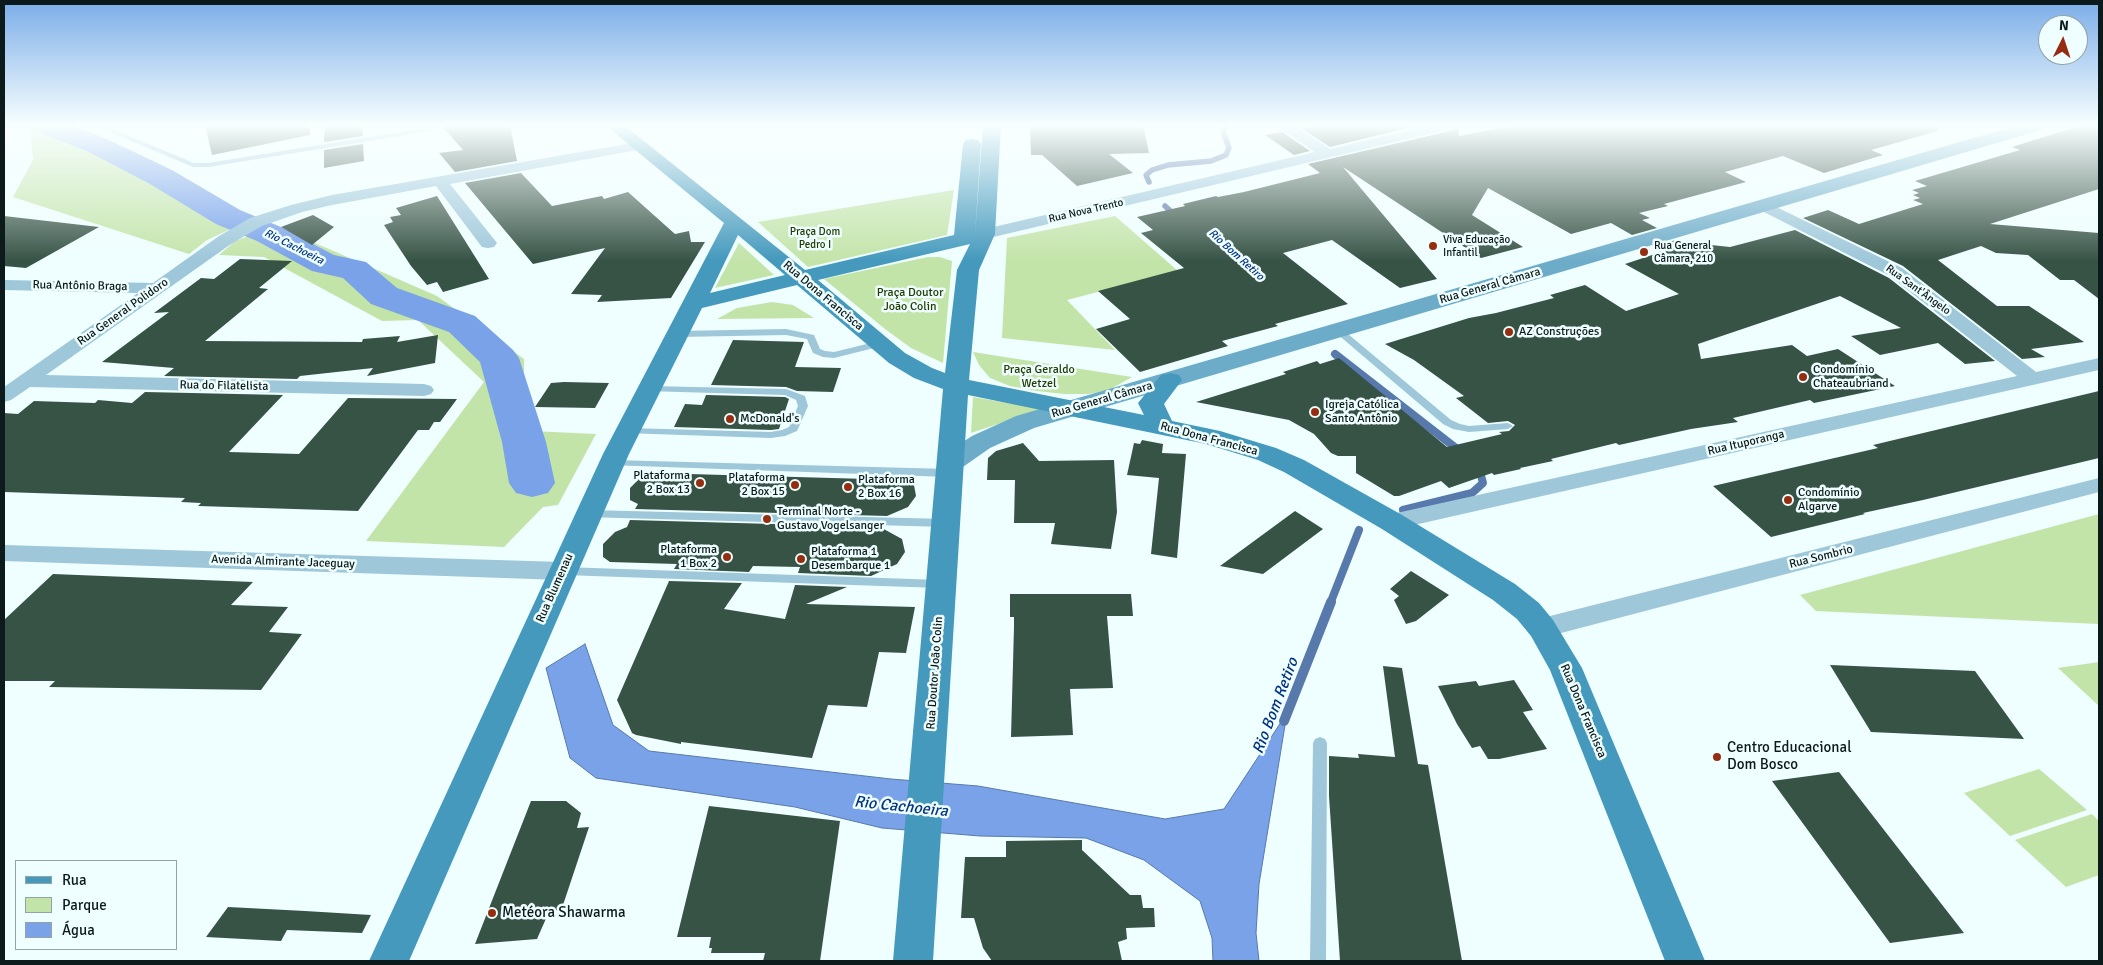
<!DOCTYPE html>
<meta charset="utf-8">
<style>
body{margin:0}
#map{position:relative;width:2103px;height:965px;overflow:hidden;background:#effefe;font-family:Signika,sans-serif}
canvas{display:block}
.frame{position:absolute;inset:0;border:5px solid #0c1a1b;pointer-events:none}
.legend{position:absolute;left:15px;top:860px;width:162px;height:90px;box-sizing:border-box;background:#effefe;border:1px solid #94a3a3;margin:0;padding:6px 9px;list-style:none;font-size:15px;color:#0c1a1b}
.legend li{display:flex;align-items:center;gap:10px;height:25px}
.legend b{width:25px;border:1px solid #94a3a3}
.north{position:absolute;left:2038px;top:15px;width:50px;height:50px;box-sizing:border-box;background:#effefe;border:1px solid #94a3a3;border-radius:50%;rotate:4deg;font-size:14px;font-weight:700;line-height:20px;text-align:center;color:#0c1a1b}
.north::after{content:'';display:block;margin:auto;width:18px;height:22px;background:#952d11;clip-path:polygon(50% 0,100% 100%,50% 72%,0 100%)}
</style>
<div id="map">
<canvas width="2103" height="965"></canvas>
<div class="frame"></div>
<ul class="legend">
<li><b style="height:6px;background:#4499bd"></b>Rua</li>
<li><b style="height:14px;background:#c3e4a9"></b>Parque</li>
<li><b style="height:14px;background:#79a2e9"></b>Água</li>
</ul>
<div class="north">N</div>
</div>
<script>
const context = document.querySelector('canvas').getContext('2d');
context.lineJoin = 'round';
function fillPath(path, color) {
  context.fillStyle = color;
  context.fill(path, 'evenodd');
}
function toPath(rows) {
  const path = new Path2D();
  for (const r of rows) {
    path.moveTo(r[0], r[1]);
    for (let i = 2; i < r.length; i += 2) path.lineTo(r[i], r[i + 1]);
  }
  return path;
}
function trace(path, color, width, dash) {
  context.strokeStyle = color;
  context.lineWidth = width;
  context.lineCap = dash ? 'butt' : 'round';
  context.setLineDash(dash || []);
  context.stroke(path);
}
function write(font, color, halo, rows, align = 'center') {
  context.font = font + ' Signika,sans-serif';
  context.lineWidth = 5;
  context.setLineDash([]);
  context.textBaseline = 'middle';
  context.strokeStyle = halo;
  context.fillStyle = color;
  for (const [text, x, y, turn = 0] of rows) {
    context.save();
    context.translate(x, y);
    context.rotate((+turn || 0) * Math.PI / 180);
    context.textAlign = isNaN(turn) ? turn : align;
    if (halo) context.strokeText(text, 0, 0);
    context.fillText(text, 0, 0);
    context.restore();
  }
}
fillPath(toPath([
 [30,125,62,140,73,141,73,145,114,155,135,174,148,175,153,181,167,181,186,184,187,196,204,206,200,208,201,210,217,214,217,216,230,220,233,228,207,240,189,254,13,197,33,160],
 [954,190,947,235,808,267,758,222],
 [1115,216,1178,271,1067,300,1115,350,1002,338,1007,238],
 [276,226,437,296,524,359,524,407,531,431,596,434,558,505,543,507,504,547,366,541,484,382,418,320,382,321,264,257,219,255,235,241],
 [739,243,774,275,715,288],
 [928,257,940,257,952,261,943,363,911,348,885,329,824,279],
 [772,302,793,305,814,318,717,319,737,308],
 [973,352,1132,377,1109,390,1089,394,1064,394,1037,391,1010,386,990,378,979,365],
 [973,397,1043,409,971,433],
 [2099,514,2099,624,1816,611,1800,595],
 [2099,662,2099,706,2058,668],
 [2039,769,2087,810,2010,836,1964,793],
 [2092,814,2099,821,2099,875,2066,887,2015,840]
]), '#c3e4a9');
const water = toPath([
 [585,644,613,725,649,751,891,779,978,786,1165,819,1224,809,1287,713,1259,884,1256,933,1259,961,1213,961,1212,938,1200,901,1144,860,1086,838,980,836,882,828,795,807,596,778,570,758,546,668,585,644]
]);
fillPath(water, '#79a2e9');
trace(water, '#5879ab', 1);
trace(toPath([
 [1149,182,1146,175,1152,170,1168,165,1211,161,1226,155,1229,148,1223,131,1227,125],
 [1165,206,1177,217]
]), '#5879ab', 5.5);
trace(toPath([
 [1335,354,1461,452],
 [1403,510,1472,493,1483,483,1479,468],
 [1330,604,1359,530]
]), '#5879ab', 8);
trace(toPath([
 [1284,721,1331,602]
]), '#5879ab', 10);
fillPath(toPath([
 [31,125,72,125,107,139,172,170,240,210,281,227,334,255,366,262,397,288,475,316,513,350,519,358,546,442,555,483,548,493,532,497,516,493,509,483,502,442,480,362,449,332,371,304,343,278,312,271,257,241,216,224,150,184,87,151,35,131,31,125]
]), '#79a2e9');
fillPath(toPath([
 [205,125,310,125,310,135,212,155],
 [325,125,362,125,363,136,324,142],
 [441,125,510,125,517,161,455,172,439,153,463,150],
 [1030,125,1143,125,1149,153,1109,154,1133,173,1077,186,1042,155,1031,155],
 [1312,125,1420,125,1330,147,1301,128],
 [1514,125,1937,125,1938,131,1871,150,1883,155,1824,173,1783,156,1725,172,1746,182,1664,204,1668,206,1639,213,1650,218,1642,220,1657,228,1632,235,1611,223,1571,234,1488,188,1472,215,1523,247,1481,258,1343,167,1437,279,1400,288,1332,240,1283,253,1348,304,1275,324,1278,326,1222,341,1228,346,1140,372,1096,329,1130,319,1098,291,1184,268,1141,233,1153,230,1137,217,1185,206,1183,204,1216,196,1218,197,1244,192,1320,173,1308,164,1450,131,1458,127,1459,136],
 [2082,125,2099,125,2099,189,1990,224,2099,233,2099,299,2074,280,2060,280,2028,255,1996,253,1981,246,1938,260,1997,306,2029,306,2084,342,2031,349,2045,357,2022,359,1903,266,1803,218,1828,210,1859,224,1923,204,1913,200,1920,198,1913,195,1919,193,1912,190,1927,186,1915,181,2020,150,2012,147],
 [1282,132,1310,151,1294,155,1265,135],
 [363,144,364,161,324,168,324,150],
 [521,173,552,206,602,196,604,199,628,192,675,234,689,231,691,242,705,242,671,298,597,302,602,295,571,294,605,248,533,264,465,183],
 [437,196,489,279,443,292,437,282,427,285,411,266,384,225,393,222,390,217,401,215,396,208],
 [313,215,334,227,312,245,281,227],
 [4,216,99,227,26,268,4,266],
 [1795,230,1889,278,1995,361,1965,364,1938,343,1880,355,1851,336,1901,328,1840,296,1698,344,1701,359,1792,345,1807,356,1838,349,1895,386,1814,403,1810,400,1733,418,1738,422,1691,429,1619,445,1616,443,1551,459,1553,461,1520,468,1521,469,1494,475,1492,473,1449,488,1441,481,1399,496,1394,496,1356,473,1356,456,1338,456,1331,453,1314,434,1289,420,1196,402,1286,374,1283,372,1317,361,1320,364,1339,358,1447,447,1502,434,1499,432,1509,431,1515,425,1508,421,1488,423,1456,398,1464,396,1414,360,1385,344,1469,318,1496,313,1554,298,1550,295,1585,285,1626,311,1679,294,1625,264,1661,252,1653,247,1679,239,1697,249,1711,245,1730,247],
 [240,259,292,261,259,288,268,289,205,341,362,342,363,339,400,336,397,342,438,335,435,363,367,376,373,368,300,376,297,379,164,376,174,368,102,362,169,312,154,313,201,278,214,279],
 [733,340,804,342,795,367,841,368,833,392,797,391,786,387,711,385],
 [564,382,609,383,595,408,535,407,551,383],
 [2099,391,2099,458,1923,500,1863,513,1865,514,1771,537,1713,486,1878,448,1873,445],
 [145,392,283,395,229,452,299,454,348,398,457,399,440,422,434,422,429,430,418,430,358,511,198,506,201,503,181,502,185,498,4,492,4,413,18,414,34,401,95,403,98,400,132,403],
 [706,395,785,397,789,399,779,429,771,430,674,427,685,404,702,405],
 [1142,440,1163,444,1162,453,1186,454,1177,558,1151,554,1159,478,1127,475,1134,443,1140,444],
 [1023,443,1039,461,1114,460,1117,512,1111,549,1051,544,1055,523,1014,523,1015,480,987,480,988,458,996,451],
 [653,473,904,480,914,485,916,496,908,507,887,516,635,509,638,504,630,500,630,488,641,477],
 [1295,511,1323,529,1263,574,1220,566],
 [630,520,880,527,902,539,905,552,897,564,871,576,798,573,800,567,753,566,749,572,674,569,677,564,610,562,603,557,603,544,615,532,627,527],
 [1411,571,1449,595,1416,621,1406,624,1394,600,1399,596,1390,589],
 [53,574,253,582,231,605,288,607,269,632,302,634,261,690,49,687,55,681,4,681,4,620],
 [669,581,742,583,724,609,785,619,795,585,847,587,806,604,915,607,906,653,879,652,867,707,828,705,812,758,681,742,681,744,636,735,632,733,617,700],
 [1010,594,1131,594,1133,616,1107,616,1113,688,1070,689,1073,735,1011,737,1014,627,1014,617,1010,617],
 [1830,665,1975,671,2024,739,1871,732],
 [1383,666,1402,668,1418,764,1428,765,1462,961,1340,961,1329,796,1329,756,1359,758,1358,754,1395,757],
 [1514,680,1533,710,1523,712,1547,749,1499,759,1488,759,1480,746,1472,748,1457,724,1438,686,1476,681,1479,686],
 [1839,772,1964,933,1890,943,1772,781],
 [531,801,566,801,581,813,577,828,589,827,562,908,548,914,537,939,475,944],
 [709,806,840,821,820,961,763,961,765,953,711,953,712,948,709,948,711,937,677,937],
 [1082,840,1082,850,1130,895,1141,895,1143,908,1154,908,1155,927,1126,928,1127,939,1118,942,1122,961,992,961,983,948,974,918,961,918,965,857,1006,857,1006,841],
 [228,907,305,911,371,915,362,933,287,930,281,941,206,937]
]), '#375346');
fillPath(toPath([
 [93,125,103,125,194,163,208,163,431,127,435,129,431,131,208,167,193,167,93,125],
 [1339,328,1342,329,1451,420,1460,424,1469,426,1508,423,1513,426,1508,429,1469,432,1453,429,1443,424,1336,333,1334,331,1339,328],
 [786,329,814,335,820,349,825,351,834,352,879,341,884,344,882,346,834,358,823,357,813,353,807,339,786,335,678,337,673,334,678,331,786,329],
 [649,386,786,389,805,396,808,406,797,431,785,436,771,438,624,433,623,431,628,428,771,432,782,430,789,427,798,406,796,400,785,395,645,391,644,389,649,386],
 [612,460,949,469,955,473,949,477,608,465,606,463,608,461,612,460],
 [588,510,946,519,952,523,946,527,584,517,582,514,584,511,588,510],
 [564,567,940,580,944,581,946,584,944,587,940,588,564,575,560,574,558,571,560,568,564,567],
 [1320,737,1325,739,1327,743,1326,961,1310,961,1313,743,1315,739,1320,737]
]), '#9ec7da');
fillPath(toPath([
 [1275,125,1293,125,1330,149,1430,125,1457,125,1450,129,985,239,979,238,977,234,979,230,985,229,1315,152,1275,125],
 [638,142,643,143,645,146,643,149,450,184,497,243,494,247,488,248,482,247,436,186,332,205,302,212,262,226,231,244,46,375,424,384,431,386,434,390,431,394,424,396,30,387,11,400,4,402,4,387,138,293,4,290,4,280,153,283,219,236,250,218,291,205,332,195,638,142],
 [1764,201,1902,268,2036,372,2099,358,2099,370,1392,530,1384,528,1380,522,1384,516,1392,514,2017,376,1890,276,1758,209,1756,206,1758,203,1764,201],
 [2099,478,2099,492,1542,638,1533,635,1529,628,1533,621,1542,618,2099,478],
 [4,545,562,562,571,565,574,571,571,577,562,580,4,561,4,545]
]), '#9ec7da');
fillPath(toPath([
 [2018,125,2046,125,2044,129,1034,428,990,448,960,469,950,471,940,469,937,463,940,457,972,436,1016,416,2018,125]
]), '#6dacc9');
fillPath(toPath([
 [605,125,624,125,805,270,954,235,963,144,966,140,972,139,978,140,981,144,975,234,983,125,1001,125,995,234,979,270,969,380,1144,415,1138,403,1161,375,1170,373,1179,375,1182,380,1164,404,1172,421,1220,431,1276,448,1304,460,1402,515,1515,584,1539,603,1553,620,1582,668,1705,961,1665,961,1550,670,1531,636,1517,619,1493,600,1382,529,1284,472,1258,460,1206,444,968,395,933,961,893,961,943,389,914,378,889,363,797,285,702,308,629,454,409,961,369,961,603,454,724,223,605,125],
 [738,235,785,275,710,293,738,235],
 [970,244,957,270,945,373,932,368,905,353,818,280,970,244]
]), '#4499bd');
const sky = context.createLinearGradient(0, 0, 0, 261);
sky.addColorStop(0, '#7bade8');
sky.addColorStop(0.48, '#f8ffff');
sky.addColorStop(1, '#f8ffff00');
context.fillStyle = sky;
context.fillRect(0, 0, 2103, 261);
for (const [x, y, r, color] of [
 [1433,246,5,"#952d11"],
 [1644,252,5,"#952d11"],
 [1509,332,5,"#952d11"],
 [1803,377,5,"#952d11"],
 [1315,412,5,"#952d11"],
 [730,419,5,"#952d11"],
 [700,483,5,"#952d11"],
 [795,485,5,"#952d11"],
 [848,487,5,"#952d11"],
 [1788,500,5,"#952d11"],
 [767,519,5,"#952d11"],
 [727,557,5,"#952d11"],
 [801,559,5,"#952d11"],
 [1717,757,5,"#952d11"],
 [492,913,5,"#952d11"]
]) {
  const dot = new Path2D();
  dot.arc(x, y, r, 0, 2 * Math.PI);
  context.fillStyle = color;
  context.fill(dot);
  trace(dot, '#effefe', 2);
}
write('11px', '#0c1a1b', '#effefe', [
 ["Rua Nova Trento",1086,211,-13],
 ["Rua Sant'Ângelo",1918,290,36]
]);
write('11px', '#223c03', '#effefe', [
 ["Praça Dom",815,232],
 ["Pedro I",815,245]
]);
write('11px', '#0c1a1b', '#effefe', [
 ["Viva Educação",1443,240],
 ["Infantil",1443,253],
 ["Rua General",1654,246],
 ["Câmara, 210",1654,259]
], 'left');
write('italic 11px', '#043384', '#effefe', [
 ["Rio Cachoeira",294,247,27],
 ["Rio Bom Retiro",1236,255,42]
]);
write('12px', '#0c1a1b', '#effefe', [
 ["Rua Antônio Braga",80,286,1],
 ["Rua General Câmara",1490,286,-16],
 ["Rua Dona Francisca",823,296,40],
 ["Rua General Polidoro",123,312,-35],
 ["Rua do Filatelista",224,386,1],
 ["Rua General Câmara",1102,400,-16],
 ["Rua Dona Francisca",1209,439,15],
 ["Rua Ituporanga",1746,443,-13],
 ["Rua Sombrio",1821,557,-14],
 ["Avenida Almirante Jaceguay",283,562,2],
 ["Rua Blumenau",555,588,-66],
 ["Rua Doutor João Colin",935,673,-86],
 ["Rua Dona Francisca",1583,711,67]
]);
write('12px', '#223c03', '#effefe', [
 ["Praça Doutor",910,293],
 ["João Colin",910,307],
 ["Praça Geraldo",1039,370],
 ["Wetzel",1039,384]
]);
write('12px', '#0c1a1b', '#effefe', [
 ["AZ Construções",1519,332],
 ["Condomínio",1813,370],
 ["Chateaubriand",1813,384],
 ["Igreja Católica",1325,405],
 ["Santo Antônio",1325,419],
 ["McDonald's",740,419],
 ["Plataforma",690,476,"right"],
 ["2 Box 13",690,490,"right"],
 ["Plataforma",785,478,"right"],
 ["2 Box 15",785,492,"right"],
 ["Plataforma",858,480],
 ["2 Box 16",858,494],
 ["Condomínio",1798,493],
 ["Algarve",1798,507],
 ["Terminal Norte -",777,512],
 ["Gustavo Vogelsanger",777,526],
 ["Plataforma",717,550,"right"],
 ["1 Box 2",717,564,"right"],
 ["Plataforma 1",811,552],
 ["Desembarque 1",811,566]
], 'left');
write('15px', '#0c1a1b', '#effefe', [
 ["Centro Educacional",1727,748],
 ["Dom Bosco",1727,765],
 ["Metéora Shawarma",502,913]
], 'left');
write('italic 16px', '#043384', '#effefe', [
 ["Rio Bom Retiro",1276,706,-69],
 ["Rio Cachoeira",901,807,6]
]);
</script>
